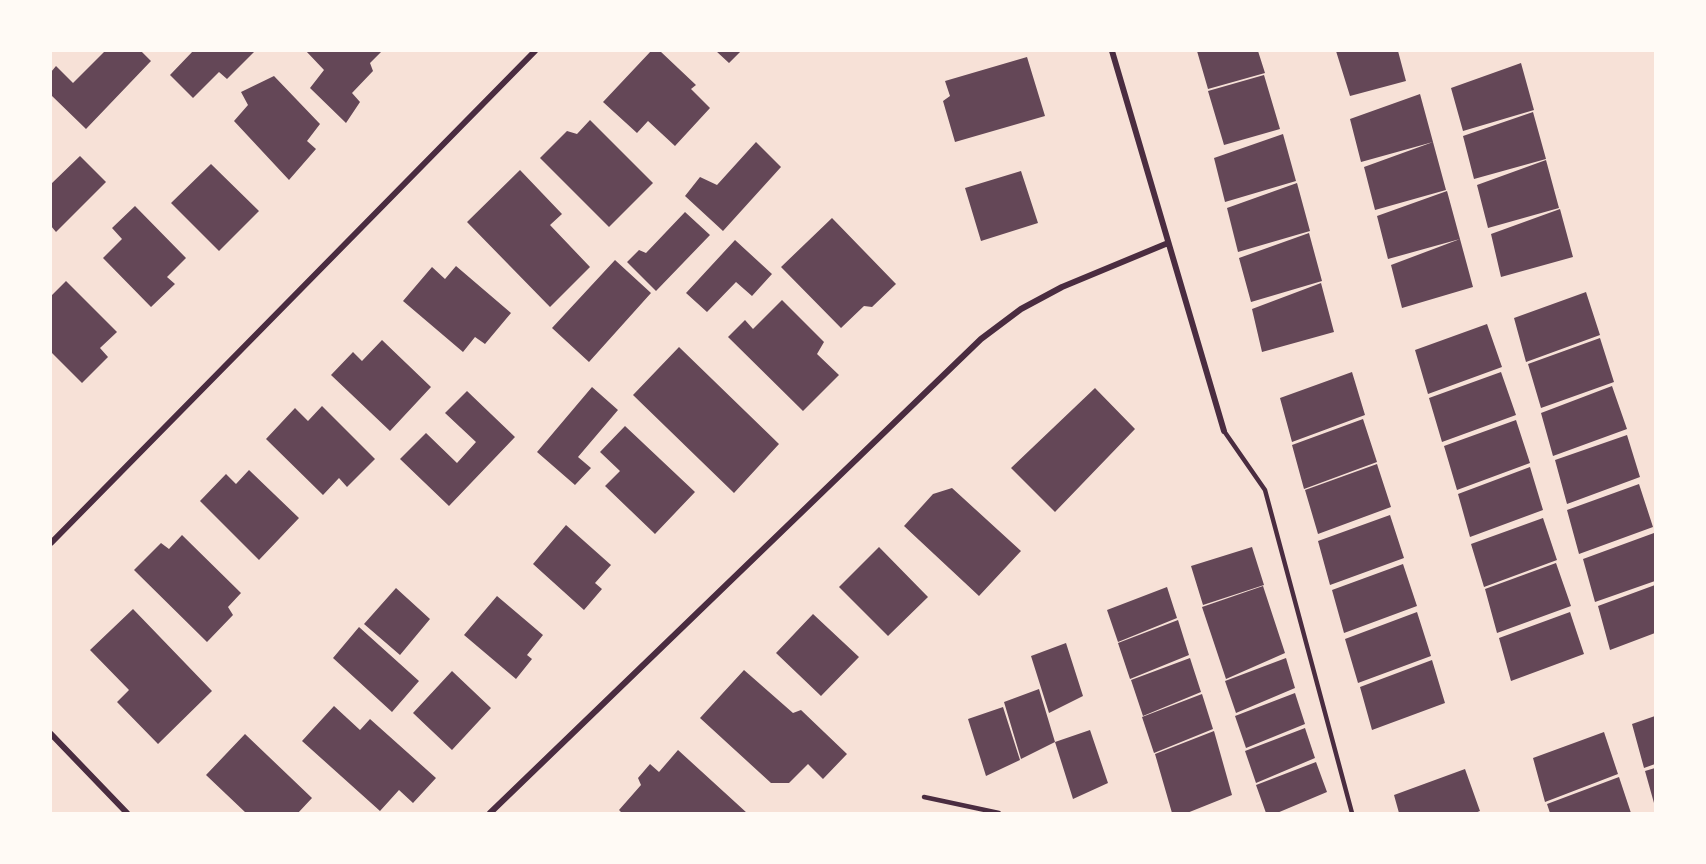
<!DOCTYPE html>
<style>
body{margin:0}
#map{position:relative;width:1706px;height:864px;overflow:hidden;background:#f7e1d7;font-family:"Asap Condensed",sans-serif}
canvas{display:block}
.frame{position:absolute;inset:0;border:52px solid #fffaf5;pointer-events:none}
</style>
<div id="map">
<canvas width="1706" height="864"></canvas>
<div class="frame"></div>
</div>
<script>
const context = document.querySelector('canvas').getContext('2d');
context.lineJoin = 'round';
function fillPath(path, color) {
  context.fillStyle = color;
  context.fill(path, 'evenodd');
}
function toPath(rows) {
  const path = new Path2D();
  for (const r of rows) {
    path.moveTo(r[0], r[1]);
    for (let i = 2; i < r.length; i += 2) path.lineTo(r[i], r[i + 1]);
  }
  return path;
}
function trace(path, color, width, dash) {
  context.strokeStyle = color;
  context.lineWidth = width;
  context.lineCap = dash ? 'butt' : 'round';
  context.setLineDash(dash || []);
  context.stroke(path);
}
fillPath(toPath([
 [105,51,141,51,151,61,86,129,51,95,51,72,56,66,73,83],
 [193,51,255,51,227,79,219,72,193,98,170,75],
 [306,51,382,51,370,63,373,71,352,93,360,102,346,123,310,88,324,70],
 [651,51,660,51,696,85,691,89,710,108,675,146,648,121,637,133,603,102],
 [716,51,741,51,729,63],
 [1197,51,1258,51,1265,73,1208,89],
 [1336,51,1398,51,1406,81,1350,96],
 [1027,57,1045,116,955,142,943,101,950,96,945,81],
 [1521,63,1534,110,1463,131,1451,88],
 [1264,75,1280,129,1224,145,1208,91],
 [274,76,320,124,307,141,316,149,289,180,234,121,248,105,241,92],
 [1420,94,1433,142,1361,162,1350,119],
 [1533,112,1546,159,1474,179,1463,136],
 [590,120,653,183,609,227,540,158,567,131,577,134],
 [1283,134,1296,181,1225,202,1214,158],
 [756,142,781,167,723,231,685,196,700,177,717,185],
 [1433,142,1446,190,1375,210,1364,167],
 [80,156,106,182,56,232,51,226,51,184],
 [1546,160,1559,208,1488,228,1477,185],
 [211,164,259,211,219,251,171,203],
 [520,170,562,214,550,225,590,267,550,307,467,222],
 [1021,171,1038,223,981,241,965,188],
 [1297,183,1310,231,1238,252,1227,208],
 [1447,191,1460,239,1388,259,1377,216],
 [135,206,186,258,167,277,175,284,151,307,103,258,122,239,112,228],
 [1560,209,1573,257,1501,277,1491,234],
 [685,212,710,235,656,291,627,262,639,250,646,253],
 [832,218,896,284,872,307,864,306,841,328,781,267],
 [1309,233,1322,281,1251,302,1239,258],
 [1460,239,1473,287,1402,308,1391,265],
 [735,240,772,274,752,296,736,282,707,312,686,293],
 [615,260,651,293,589,362,552,328],
 [456,266,511,313,485,344,475,337,463,352,403,301,432,267,445,279],
 [66,281,117,332,100,348,108,357,82,383,51,352,51,296],
 [1321,283,1334,332,1262,352,1252,309],
 [1586,292,1600,335,1526,362,1514,318],
 [782,300,824,342,817,354,839,375,803,411,728,337,745,320,753,329],
 [1487,324,1502,367,1428,394,1415,350],
 [1600,338,1614,382,1541,408,1528,364],
 [382,340,431,387,390,431,331,375,353,352,362,361],
 [679,347,779,444,734,493,633,395],
 [1352,372,1365,415,1292,442,1280,398],
 [1501,372,1516,415,1442,442,1429,398],
 [1612,386,1627,429,1553,456,1541,413],
 [592,387,618,410,578,457,591,468,575,485,537,452],
 [1095,388,1135,429,1055,512,1011,468],
 [467,391,515,437,449,506,400,459,426,433,457,463,476,442,445,413],
 [322,406,375,459,347,487,339,478,323,495,266,439,295,408,308,421],
 [1363,419,1377,462,1304,489,1292,445],
 [1516,420,1530,463,1457,490,1444,446],
 [625,426,695,492,655,534,605,486,620,471,600,452],
 [1627,435,1640,477,1567,504,1555,460],
 [1377,464,1391,507,1318,534,1305,490],
 [1530,467,1543,510,1470,537,1458,494],
 [249,470,299,518,259,560,200,501,226,474,236,484],
 [1639,484,1653,527,1579,554,1567,510],
 [952,488,1021,551,979,596,904,526,933,494],
 [1390,515,1404,558,1330,585,1318,541],
 [1543,518,1557,560,1484,587,1471,544],
 [566,525,611,565,595,583,602,589,584,610,533,564],
 [1654,533,1655,581,1595,602,1583,559],
 [182,535,241,593,228,607,233,615,207,642,134,570,161,543,169,549],
 [879,547,928,597,888,636,839,587],
 [1252,547,1264,585,1203,605,1191,566],
 [1556,563,1571,606,1497,633,1485,589],
 [1403,564,1417,606,1344,633,1332,590],
 [1655,585,1655,633,1610,650,1598,606],
 [1263,586,1285,653,1226,679,1202,607],
 [1167,587,1177,618,1118,642,1107,610],
 [396,588,430,619,400,655,364,624],
 [497,596,543,635,527,655,532,659,516,679,464,635],
 [133,609,212,691,158,744,117,702,129,690,90,650],
 [1417,612,1431,656,1358,683,1345,639],
 [1570,612,1584,654,1511,681,1499,638],
 [813,614,859,657,821,696,776,653],
 [1178,620,1189,655,1130,679,1118,643],
 [359,627,419,681,392,712,333,658],
 [1066,643,1083,696,1049,713,1031,656],
 [1190,658,1201,692,1143,716,1131,680],
 [1286,658,1295,688,1236,713,1225,681],
 [1432,660,1445,703,1372,730,1360,687],
 [744,670,793,713,801,710,847,754,823,779,808,764,789,783,771,783,700,718],
 [452,671,491,708,452,750,413,713],
 [1039,689,1055,742,1090,730,1108,783,1073,799,1055,742,1021,759,1004,702],
 [1295,693,1305,724,1246,748,1235,716],
 [1202,694,1213,729,1154,753,1142,717],
 [334,706,360,730,370,719,436,778,413,803,399,790,380,811,302,741],
 [1003,707,1020,760,986,776,968,719],
 [1655,716,1655,764,1644,768,1632,724],
 [1305,728,1315,758,1256,783,1245,751],
 [1214,731,1232,795,1187,813,1172,813,1155,754],
 [1604,732,1618,774,1545,802,1533,758],
 [245,734,312,798,298,813,246,813,206,775],
 [678,750,747,813,622,813,619,810,641,785,638,778,650,764,659,772],
 [1316,762,1327,792,1277,813,1266,813,1256,785],
 [1655,768,1655,803,1654,803,1645,771],
 [1465,769,1480,811,1475,813,1399,813,1394,795],
 [1619,777,1631,813,1550,813,1547,804]
]), '#644757');
trace(toPath([
 [1224,431,1265,490,1352,813],
 [924,797,999,813]
]), '#4a2c40', 4.5);
trace(toPath([
 [1112,51,1224,431],
 [51,543,535,51],
 [51,734,127,813],
 [490,813,981,339,1021,309,1062,287,1168,243]
]), '#4a2c40', 6);
</script>
